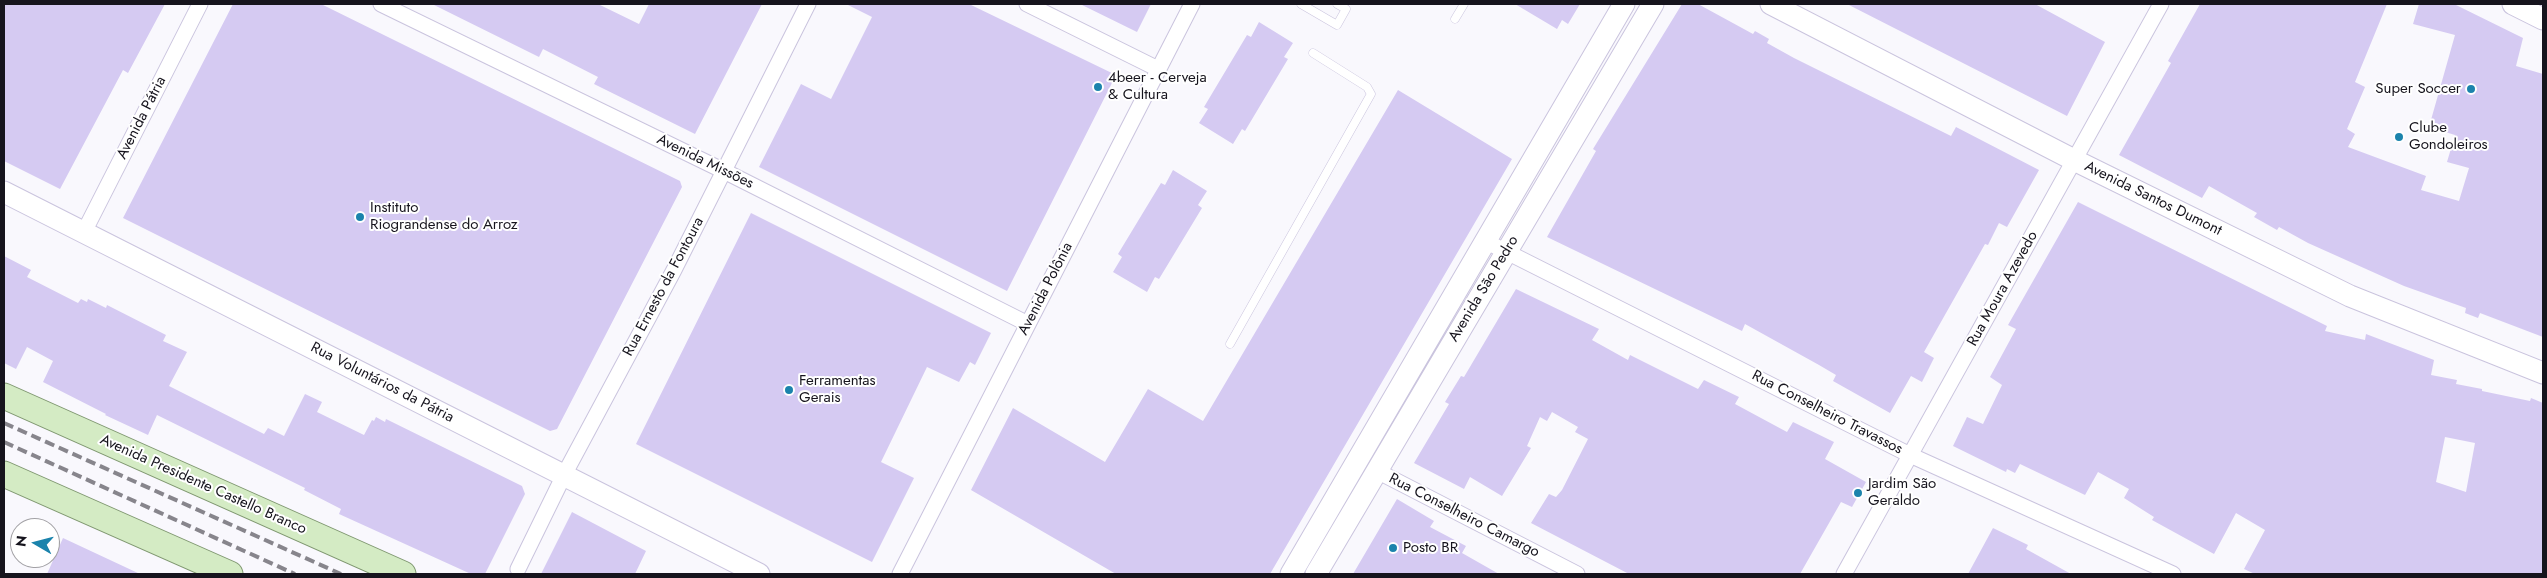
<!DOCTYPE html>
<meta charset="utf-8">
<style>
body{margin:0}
#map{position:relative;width:2547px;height:578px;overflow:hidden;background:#f9f8fd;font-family:Jost,sans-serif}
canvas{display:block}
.frame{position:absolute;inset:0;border:5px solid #16141d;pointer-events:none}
.north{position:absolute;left:10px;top:518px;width:50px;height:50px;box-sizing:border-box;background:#fff;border:1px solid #a2a1a5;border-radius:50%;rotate:278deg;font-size:14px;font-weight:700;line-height:20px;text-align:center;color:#16141d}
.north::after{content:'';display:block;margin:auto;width:18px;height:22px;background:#1b83ac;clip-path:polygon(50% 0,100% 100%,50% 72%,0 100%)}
</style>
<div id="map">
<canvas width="2547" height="578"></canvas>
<div class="frame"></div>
<div class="north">N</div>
</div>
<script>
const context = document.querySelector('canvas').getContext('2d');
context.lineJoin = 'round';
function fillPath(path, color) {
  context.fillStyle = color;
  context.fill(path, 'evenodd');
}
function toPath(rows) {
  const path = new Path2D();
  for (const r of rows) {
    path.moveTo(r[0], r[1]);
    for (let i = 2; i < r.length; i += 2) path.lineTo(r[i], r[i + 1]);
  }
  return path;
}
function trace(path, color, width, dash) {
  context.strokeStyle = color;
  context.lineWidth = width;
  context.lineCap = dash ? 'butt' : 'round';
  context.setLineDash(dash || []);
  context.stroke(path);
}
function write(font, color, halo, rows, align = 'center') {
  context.font = font + ' Jost,sans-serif';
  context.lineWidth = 4;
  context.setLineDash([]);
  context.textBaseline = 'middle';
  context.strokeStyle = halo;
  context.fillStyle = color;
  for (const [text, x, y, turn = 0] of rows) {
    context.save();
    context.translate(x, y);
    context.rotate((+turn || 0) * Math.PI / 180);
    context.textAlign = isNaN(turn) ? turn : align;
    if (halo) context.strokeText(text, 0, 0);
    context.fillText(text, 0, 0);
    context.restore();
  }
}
fillPath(toPath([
 [4,4,165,4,128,73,123,70,60,189,4,161],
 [233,4,321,4,680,181,682,187,557,429,550,431,123,218],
 [432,4,598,4,639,24,649,4,762,4,695,134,594,84,598,77,543,49,539,57],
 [846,4,969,4,1116,75,1007,291,759,167,801,84,831,99,872,17],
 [1080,4,1151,4,1137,32],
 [1515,4,1580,4,1568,24,1562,20,1557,29],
 [1682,4,1698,4,1753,34,1755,31,1769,39,1767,43,1794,58,1951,136,1956,127,2039,170,2007,227,1999,223,1988,245,1985,244,1924,352,1934,358,1922,382,1911,376,1890,413,1833,381,1836,375,1819,365,1745,324,1742,331,1547,237,1596,151,1593,149],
 [1847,4,2035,4,2105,42,2067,116],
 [2200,4,2387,4,2355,82,2365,87,2347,129,2355,134,2348,147,2426,176,2421,190,2459,201,2469,168,2447,162,2455,135,2429,127,2455,35,2413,24,2419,4,2454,4,2523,38,2516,66,2543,74,2543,337,2480,313,2478,318,2465,313,2466,308,2404,286,2308,243,2279,227,2277,230,2254,217,2257,213,2209,186,2202,198,2119,155,2171,63,2168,61],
 [1259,22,1293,43,1284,57,1288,59,1245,131,1242,129,1233,144,1199,123,1208,109,1204,107,1247,35,1251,37],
 [1398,90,1512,159,1270,574,1116,574,971,490,1013,408,1105,462,1148,389,1203,421],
 [1173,170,1207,191,1198,205,1202,208,1159,279,1155,277,1147,292,1113,272,1122,257,1118,254,1161,183,1165,185],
 [2078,202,2327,326,2325,331,2365,340,2366,334,2434,360,2431,375,2457,380,2456,384,2482,389,2482,391,2530,401,2531,398,2543,403,2543,574,2255,574,2244,569,2265,530,2236,513,2214,554,2152,520,2154,517,2124,498,2129,489,2098,472,2085,495,2020,464,2015,473,2007,469,2006,472,1953,446,1967,417,1983,424,2002,385,1990,377,2016,329,2008,325],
 [2445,437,2475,443,2466,492,2436,482],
 [751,213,991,333,975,365,970,362,959,382,927,367,881,462,914,478,872,562,636,444],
 [4,256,31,270,27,277,78,303,81,299,87,302,88,299,106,308,107,305,166,335,163,341,187,352,169,386,264,434,268,428,284,436,305,394,322,402,317,412,364,435,372,420,374,421,376,417,385,422,386,419,522,486,525,494,485,574,471,574,339,514,341,509,304,490,305,488,157,415,148,435,105,415,106,414,43,382,53,361,27,347,16,369,4,363],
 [1516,289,1599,329,1592,340,1628,360,1630,355,1698,389,1704,380,1739,397,1735,404,1787,432,1793,422,1834,442,1825,459,1866,482,1852,507,1841,502,1800,574,1629,574,1531,523,1549,494,1556,497,1562,490,1588,439,1575,432,1578,427,1552,412,1547,421,1540,417,1527,446,1531,448,1502,496,1470,477,1464,489,1414,463,1449,404,1445,402,1461,376,1464,377],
 [1397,499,1434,521,1430,527,1466,546,1462,553,1499,574,1353,574],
 [572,512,646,551,635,574,541,574],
 [1993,528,2028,545,2026,549,2071,574,1968,574],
 [63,538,140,574,47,574]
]), '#d5caf2');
const lane = toPath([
 [1301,4,1337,25,1346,9,1337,4],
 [1455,19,1464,4],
 [1230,344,1371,94,1367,87,1313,53]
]);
const street = toPath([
 [381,4,724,171,1028,324],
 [1027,4,1158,69],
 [84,232,200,4],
 [1485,241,1910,455,2173,574],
 [1377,471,1577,574],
 [518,569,564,475,674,270,808,4],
 [900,574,1192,4],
 [1844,574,2161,4]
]);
const secondary = toPath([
 [1771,4,2074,160,2350,296,2543,373],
 [2513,4,2543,19],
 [4,192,759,574],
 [1291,574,1624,4],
 [1316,574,1653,4]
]);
const primary = toPath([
 [4,396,403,574],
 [4,474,230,574]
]);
trace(lane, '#cac4de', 9);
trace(street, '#cac4de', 17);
trace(secondary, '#cac4de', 23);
trace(primary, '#7f9770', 27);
trace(lane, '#fff', 8);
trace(street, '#fff', 15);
trace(secondary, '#fff', 21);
trace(primary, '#d4ebc4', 25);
trace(toPath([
 [4,423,341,574],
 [4,442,295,574]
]), '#87858c', 4, [10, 5]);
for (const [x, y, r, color] of [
 [1098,87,5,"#1b83ac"],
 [2471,89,5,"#1b83ac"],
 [2399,137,5,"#1b83ac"],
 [360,217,5,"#1b83ac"],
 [789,390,5,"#1b83ac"],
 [1858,493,5,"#1b83ac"],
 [1393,548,5,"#1b83ac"]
]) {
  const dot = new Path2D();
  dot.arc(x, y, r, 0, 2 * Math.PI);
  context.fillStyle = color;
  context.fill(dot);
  trace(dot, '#fff', 2);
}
write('15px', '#16141d', '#fff', [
 ["4beer - Cerveja",1108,78],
 ["& Cultura",1108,95],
 ["Super Soccer",2461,89,"right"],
 ["Clube",2409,128],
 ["Gondoleiros",2409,145],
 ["Instituto",370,208],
 ["Riograndense do Arroz",370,225],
 ["Ferramentas",799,381],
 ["Gerais",799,398],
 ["Jardim São",1868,484],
 ["Geraldo",1868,501],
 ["Posto BR",1403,548]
], 'left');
write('15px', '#16141d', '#fff', [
 ["Avenida Pátria",142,118,-63],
 ["Avenida Missões",705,162,26],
 ["Avenida Santos Dumont",2153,199,26],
 ["Rua Ernesto da Fontoura",664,287,-62],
 ["Avenida Polônia",1046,289,-63],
 ["Avenida São Pedro",1484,289,-59],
 ["Rua Moura Azevedo",2003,289,-61],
 ["Rua Voluntários da Pátria",382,383,27],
 ["Rua Conselheiro Travassos",1827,413,27],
 ["Avenida Presidente Castello Branco",203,485,24],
 ["Rua Conselheiro Camargo",1464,516,27]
]);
</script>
